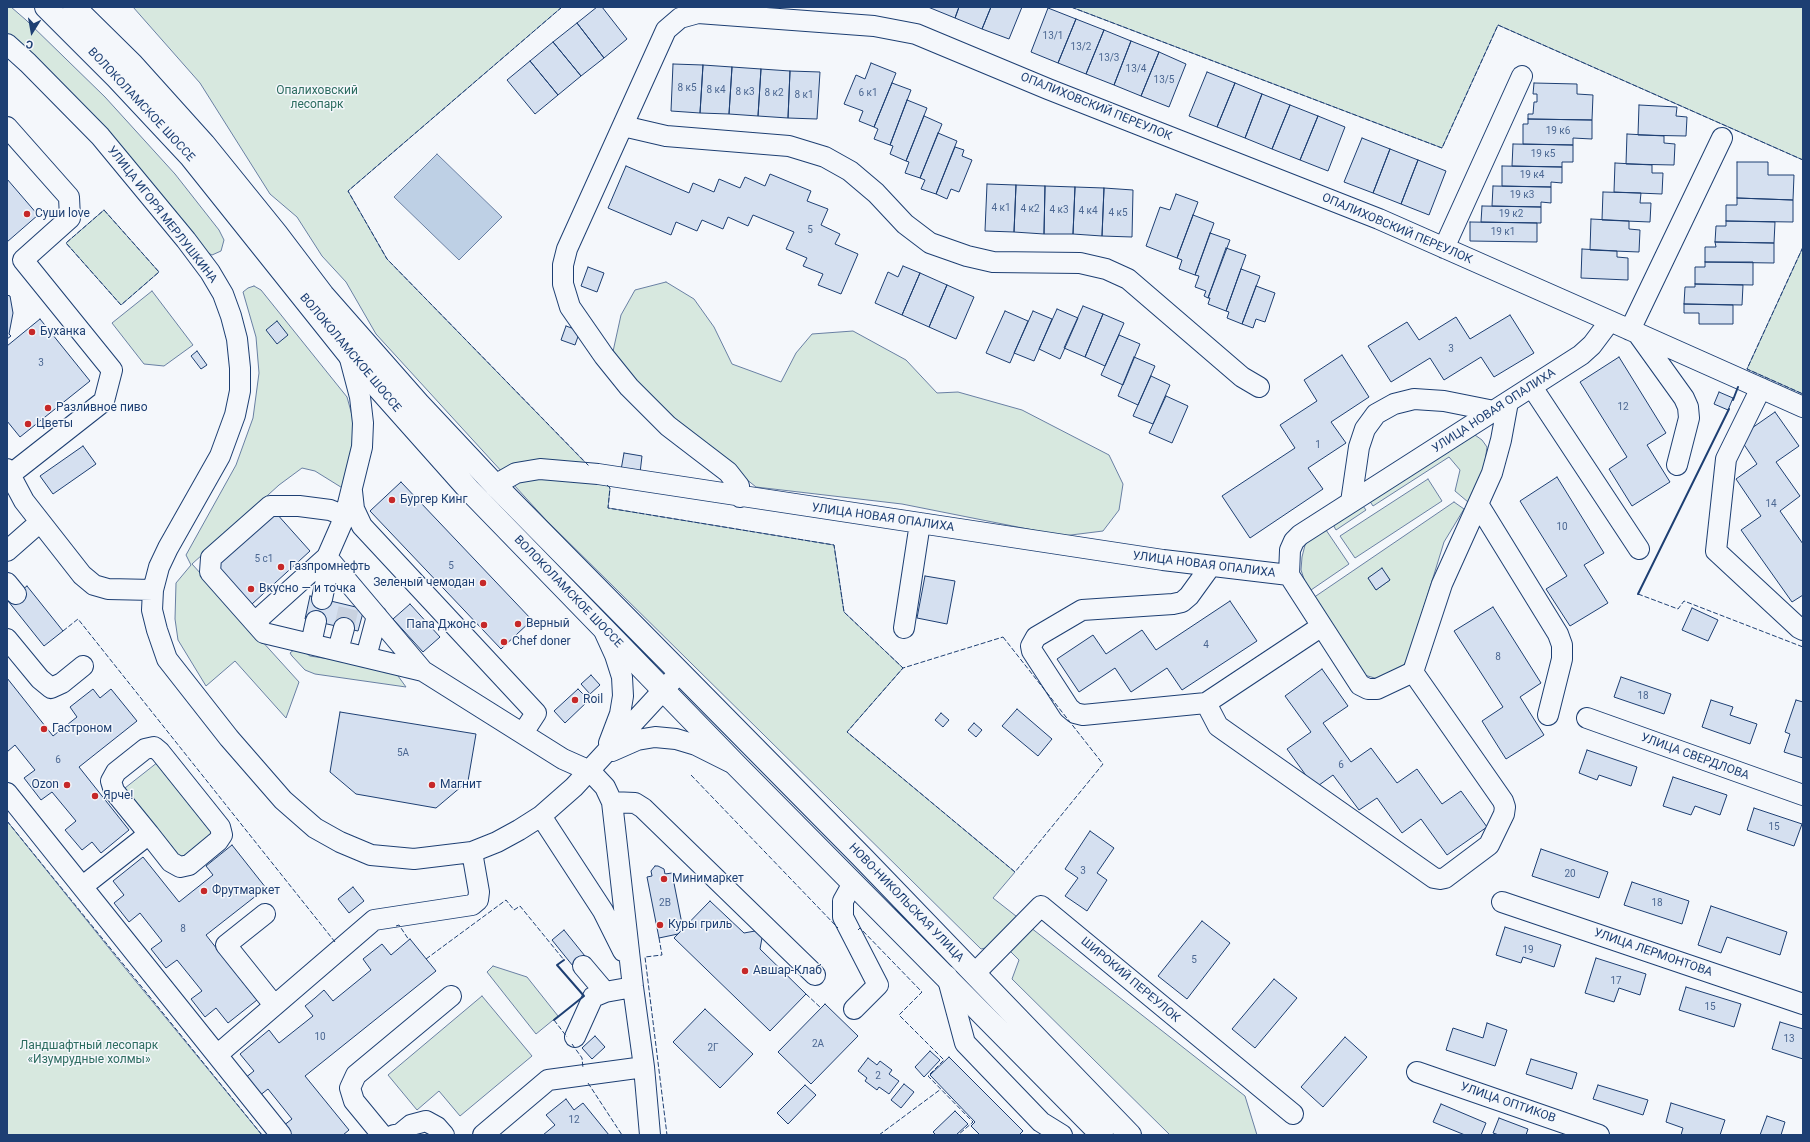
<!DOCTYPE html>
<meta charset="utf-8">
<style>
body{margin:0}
#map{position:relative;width:1810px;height:1142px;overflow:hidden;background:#f4f7fb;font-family:Roboto,sans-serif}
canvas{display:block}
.frame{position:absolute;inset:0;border:8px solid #1d3f73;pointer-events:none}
.north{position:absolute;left:12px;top:12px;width:40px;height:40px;-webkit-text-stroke:3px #f4f7fb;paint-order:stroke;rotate:191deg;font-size:11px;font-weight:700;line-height:16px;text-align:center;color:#1d3f73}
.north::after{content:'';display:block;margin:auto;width:14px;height:18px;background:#1d3f73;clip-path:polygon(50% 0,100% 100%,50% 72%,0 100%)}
</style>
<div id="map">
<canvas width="1810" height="1142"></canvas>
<div class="frame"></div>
<div class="north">С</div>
</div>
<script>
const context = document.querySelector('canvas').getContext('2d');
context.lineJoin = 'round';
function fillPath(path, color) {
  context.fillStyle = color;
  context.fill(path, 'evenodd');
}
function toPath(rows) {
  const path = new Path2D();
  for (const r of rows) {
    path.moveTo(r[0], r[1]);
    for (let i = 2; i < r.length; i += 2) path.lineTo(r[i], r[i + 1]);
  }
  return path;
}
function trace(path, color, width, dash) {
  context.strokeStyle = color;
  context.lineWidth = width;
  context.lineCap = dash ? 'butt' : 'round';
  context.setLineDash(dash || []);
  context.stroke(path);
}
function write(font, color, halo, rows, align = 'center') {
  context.font = font + ' Roboto,sans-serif';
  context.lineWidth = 3;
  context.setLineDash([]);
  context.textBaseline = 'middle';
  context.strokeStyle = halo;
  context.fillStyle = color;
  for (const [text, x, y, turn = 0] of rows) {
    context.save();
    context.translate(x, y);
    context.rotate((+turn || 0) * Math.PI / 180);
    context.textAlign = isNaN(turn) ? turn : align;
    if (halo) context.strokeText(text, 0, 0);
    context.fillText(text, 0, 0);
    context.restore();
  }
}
const green = toPath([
 [7,7,11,7,26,20,105,97,175,174,219,230,224,240,221,251,212,255,201,249,7,36,7,7],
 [133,7,562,7,348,191,387,259,610,488,608,508,834,545,844,612,903,668,847,732,1015,872,993,898,1245,1096,1257,1135,1170,1135,1012,979,1019,960,1003,944,981,949,546,520,376,334,346,282,322,256,297,217,270,194,200,83,133,7],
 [1071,7,1803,7,1803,160,1498,25,1442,148,1071,7],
 [104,210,159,272,121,305,66,243,104,210],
 [1803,247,1803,394,1747,369,1803,247],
 [666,282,694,299,714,327,732,364,781,382,796,353,812,334,853,331,906,360,937,393,958,392,1022,410,1109,455,1123,484,1119,510,1103,531,1063,536,902,504,756,487,672,419,612,356,621,315,635,290,666,282],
 [254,286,261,290,347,397,355,426,355,442,344,489,315,471,302,468,279,485,192,564,299,682,286,718,235,661,206,686,178,640,175,619,176,583,191,565,186,555,236,465,253,418,259,373,256,337,243,292,248,288,254,286],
 [152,291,193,345,164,366,144,364,112,323,152,291],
 [1467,434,1475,435,1482,440,1487,447,1484,469,1468,502,1455,491,1460,470,1449,457,1373,506,1367,497,1467,434],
 [1428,479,1442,501,1355,558,1340,536,1428,479],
 [1360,502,1366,510,1336,530,1331,521,1360,502],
 [1454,502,1464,509,1444,542,1408,659,1398,672,1378,679,1361,674,1313,598,1454,502],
 [1382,569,1390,580,1376,590,1368,578,1382,569],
 [1324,527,1349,564,1311,590,1305,582,1301,570,1302,557,1305,545,1311,536,1324,527],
 [295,649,301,650,310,656,393,669,406,687,315,674,305,670,292,656,290,653,295,649],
 [158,762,214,832,181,858,125,788,158,762],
 [7,821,129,973,262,1135,7,1135,7,821],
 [493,966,527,977,558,1016,536,1034,487,972,493,966],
 [482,996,532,1056,460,1116,439,1091,417,1110,388,1075,482,996]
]);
fillPath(green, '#d7e8df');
trace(green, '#687fa3', 1);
const water = toPath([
 [437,154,502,217,459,260,394,197,437,154]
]);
fillPath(water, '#bed0e5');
trace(water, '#687fa3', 1);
const building = toPath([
 [597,7,602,7,627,39,604,58,577,23,597,7],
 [928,7,959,7,955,18,928,7],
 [959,7,991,7,982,29,955,18,959,7],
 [991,7,1022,7,1009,39,982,29,991,7],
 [1048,8,1076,19,1058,63,1031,52,1048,8],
 [1076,19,1104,30,1086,74,1058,63,1076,19],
 [577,23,604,58,581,76,553,42,577,23],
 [1104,30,1131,41,1114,85,1086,74,1104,30],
 [1131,41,1159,52,1141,96,1114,85,1131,41],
 [553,42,581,76,558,95,530,61,553,42],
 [1159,52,1186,64,1169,107,1141,96,1159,52],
 [530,61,558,95,535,114,507,80,530,61],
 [871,63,896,73,874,127,859,121,863,111,844,104,856,75,865,79,871,63],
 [673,64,703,65,700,113,671,111,673,64],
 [703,65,732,67,729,114,700,113,703,65],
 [732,67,761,69,758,116,729,114,732,67],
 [761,69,790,71,788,118,758,116,761,69],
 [790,71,820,72,817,119,788,118,790,71],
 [1207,72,1235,83,1217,127,1189,116,1207,72],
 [892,83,911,90,890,145,874,139,878,129,874,127,892,83],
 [1235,83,1262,94,1245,138,1217,127,1235,83],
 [1534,83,1577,84,1577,94,1593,95,1592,120,1528,119,1528,114,1533,114,1534,102,1537,102,1537,94,1533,94,1534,83],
 [1262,94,1290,105,1272,149,1245,138,1262,94],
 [907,100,927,108,906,161,890,154,893,146,890,145,907,100],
 [1290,105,1318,116,1300,160,1272,149,1290,105],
 [1639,105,1677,107,1676,116,1687,117,1686,136,1638,135,1639,105],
 [924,116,942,124,920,178,905,173,909,162,906,161,924,116],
 [1318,116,1345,127,1328,171,1300,160,1318,116],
 [1528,119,1592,120,1592,139,1573,138,1573,145,1523,144,1523,124,1528,124,1528,119],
 [938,133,957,141,936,194,921,189,925,180,920,178,938,133],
 [1627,134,1664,136,1664,143,1675,144,1674,165,1626,164,1627,134],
 [1362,138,1390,149,1373,193,1344,182,1362,138],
 [1513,144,1573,145,1573,162,1562,162,1562,167,1512,166,1513,144],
 [955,147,964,150,962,156,972,160,959,192,951,189,947,199,936,194,955,147],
 [1390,149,1418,160,1401,204,1373,193,1390,149],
 [1418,160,1446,171,1429,215,1401,204,1418,160],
 [1737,162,1768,162,1768,175,1794,175,1793,200,1737,198,1737,162],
 [1615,163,1652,165,1652,173,1663,173,1662,194,1614,192,1615,163],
 [626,166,689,193,693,183,714,192,719,179,740,188,745,177,765,186,770,174,811,191,807,201,828,209,821,225,840,234,835,244,858,254,841,294,818,285,823,274,803,266,807,258,786,249,794,232,753,215,748,226,728,217,723,229,702,220,697,231,676,222,671,235,608,208,626,166],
 [1502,166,1562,167,1562,183,1551,182,1551,187,1502,186,1502,166],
 [7,179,38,215,7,242,7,179],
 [987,184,1016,185,1014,232,985,231,987,184],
 [1016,185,1045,186,1044,234,1014,232,1016,185],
 [1045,186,1075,187,1073,234,1044,234,1045,186],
 [1493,186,1551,187,1551,203,1541,202,1541,207,1492,206,1493,186],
 [1075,187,1104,188,1102,236,1073,234,1075,187],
 [1104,188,1133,190,1132,237,1102,236,1104,188],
 [1603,192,1641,193,1640,203,1651,203,1650,222,1602,220,1603,192],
 [1176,194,1198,202,1177,258,1146,246,1160,207,1170,210,1176,194],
 [1737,198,1793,200,1793,222,1726,221,1726,205,1737,205,1737,198],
 [1482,206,1541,207,1541,223,1481,222,1482,206],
 [1193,215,1214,223,1195,275,1179,269,1182,260,1177,258,1193,215],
 [1591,219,1629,221,1629,229,1640,230,1639,252,1590,250,1591,219],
 [1726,221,1775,222,1774,243,1715,242,1716,226,1726,226,1726,221],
 [1470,222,1537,223,1537,242,1470,241,1470,222],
 [1210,233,1230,240,1208,298,1204,296,1206,291,1195,287,1199,276,1195,275,1210,233],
 [1715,242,1774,243,1774,263,1705,262,1705,247,1716,247,1715,242],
 [1226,248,1246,255,1226,311,1208,304,1210,298,1208,298,1226,248],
 [1582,249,1617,251,1617,257,1628,258,1628,280,1581,278,1582,249],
 [1705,262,1753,262,1753,285,1695,284,1695,267,1705,267,1705,262],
 [903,266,920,273,902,315,875,303,888,272,898,277,903,266],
 [588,267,604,273,597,292,581,286,588,267],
 [1241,269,1260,276,1242,324,1227,318,1229,312,1226,311,1241,269],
 [920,273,947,285,929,327,902,315,920,273],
 [1695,284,1743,285,1742,305,1684,304,1685,287,1695,287,1695,284],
 [947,285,974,297,956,339,929,327,947,285],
 [1256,286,1275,293,1265,322,1256,319,1253,328,1242,324,1256,286],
 [7,295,10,296,13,313,9,334,11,336,7,339,7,295],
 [1684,304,1733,305,1733,324,1699,324,1699,313,1684,313,1684,304],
 [1083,306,1103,314,1085,357,1064,348,1083,306],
 [1057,309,1078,318,1060,359,1039,349,1057,309],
 [1005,311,1028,321,1010,363,986,353,1005,311],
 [1033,311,1052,319,1034,361,1014,353,1033,311],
 [1103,314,1124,323,1105,366,1085,357,1103,314],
 [1510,315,1534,353,1494,377,1481,357,1444,380,1430,358,1391,382,1368,346,1407,322,1419,340,1456,317,1470,339,1510,315],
 [40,319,90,381,20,437,7,421,7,346,40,319],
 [277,321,288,335,277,344,266,330,277,321],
 [566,326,580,331,575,345,561,340,566,326],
 [1119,335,1140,344,1123,385,1101,375,1119,335],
 [197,351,207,365,201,369,191,356,197,351],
 [1342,355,1369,397,1331,422,1346,443,1308,468,1323,489,1250,538,1222,496,1295,448,1280,425,1317,401,1304,380,1342,355],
 [1134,357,1155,366,1138,405,1118,396,1134,357],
 [1619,357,1666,433,1647,445,1670,482,1632,506,1609,469,1627,457,1580,382,1619,357],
 [1151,376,1170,385,1153,424,1133,416,1151,376],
 [1719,392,1733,398,1728,410,1714,404,1719,392],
 [1166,396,1188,406,1172,443,1149,433,1166,396],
 [1775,412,1799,446,1776,462,1800,496,1780,511,1803,544,1803,595,1792,602,1741,530,1761,516,1736,479,1757,464,1739,437,1775,412],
 [83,446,96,464,53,494,40,476,83,446],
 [624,453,642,456,640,473,621,470,624,453],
 [1557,477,1604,553,1584,565,1608,603,1570,626,1546,589,1567,576,1520,501,1557,477],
 [401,482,532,620,501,649,370,511,401,482],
 [276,513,310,551,252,604,217,566,276,513],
 [1382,568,1390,580,1376,590,1368,578,1382,568],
 [925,576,955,581,947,624,917,618,925,576],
 [27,586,63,631,44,646,8,601,27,586],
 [310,596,364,609,358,631,305,619,310,596],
 [1230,601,1257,641,1182,690,1167,668,1131,692,1115,668,1079,692,1057,659,1093,635,1106,654,1142,630,1156,650,1230,601],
 [410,604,440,637,423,652,393,619,410,604],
 [1493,607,1541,683,1520,697,1544,735,1506,759,1482,721,1503,707,1454,631,1493,607],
 [1692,608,1718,620,1708,641,1682,630,1692,608],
 [1322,669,1348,706,1323,723,1351,762,1371,748,1397,783,1417,769,1442,804,1461,791,1487,827,1447,855,1421,819,1402,833,1377,798,1359,810,1333,775,1315,788,1287,749,1311,732,1285,696,1322,669],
 [591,675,600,685,590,694,581,684,591,675],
 [1621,677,1671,694,1664,714,1614,697,1621,677],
 [7,678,53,736,77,717,70,707,93,689,100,698,111,689,137,721,79,767,129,830,101,853,92,842,82,850,65,830,76,821,52,792,41,800,24,778,35,770,15,745,7,752,7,678],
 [578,689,589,700,565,723,554,711,578,689],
 [1711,700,1733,707,1730,715,1757,724,1750,744,1702,727,1711,700],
 [1796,700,1803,702,1803,758,1784,752,1790,734,1785,732,1796,700],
 [1017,709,1052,739,1038,756,1002,726,1017,709],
 [340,712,476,734,468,781,436,808,356,794,330,772,340,712],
 [941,713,949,720,943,727,935,720,941,713],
 [974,723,982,730,976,737,968,730,974,723],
 [1587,750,1637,767,1631,786,1599,775,1597,780,1579,773,1587,750],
 [1673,777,1727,795,1720,815,1695,806,1691,815,1663,806,1673,777],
 [1754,808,1802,824,1794,846,1747,830,1754,808],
 [1090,831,1114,848,1097,873,1107,880,1087,911,1065,896,1078,878,1065,869,1090,831],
 [232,845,266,888,206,935,257,1000,228,1023,216,1008,205,1017,191,999,202,991,177,960,166,968,151,949,162,941,140,913,129,922,114,903,124,895,113,881,143,857,179,902,213,875,206,866,232,845],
 [1541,849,1608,872,1599,898,1532,876,1541,849],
 [655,866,658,866,664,869,665,874,672,873,683,929,678,934,659,938,647,877,652,876,651,871,655,866],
 [1632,882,1689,901,1682,924,1624,905,1632,882],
 [353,887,364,901,349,913,338,899,353,887],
 [710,901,744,933,755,931,762,938,760,949,806,994,770,1031,674,938,710,901],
 [1711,906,1787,932,1780,955,1727,937,1721,953,1698,945,1711,906],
 [1202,921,1230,943,1187,999,1158,976,1202,921],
 [1505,927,1561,945,1554,967,1523,957,1521,963,1496,955,1505,927],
 [564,930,589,961,577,971,552,940,564,930],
 [410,939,436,971,305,1076,349,1130,343,1135,290,1135,283,1126,292,1119,268,1089,259,1096,245,1078,254,1071,240,1054,269,1030,279,1043,313,1016,305,1006,315,998,324,990,333,1001,371,970,363,959,382,944,391,955,410,939],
 [1596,958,1646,974,1640,995,1619,988,1614,1002,1585,993,1596,958],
 [1274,979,1297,998,1255,1048,1232,1029,1274,979],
 [1686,987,1741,1004,1734,1027,1679,1010,1686,987],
 [825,1004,858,1036,811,1084,778,1052,825,1004],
 [705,1009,753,1054,720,1088,673,1042,705,1009],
 [1780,1022,1803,1029,1803,1059,1772,1049,1780,1022],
 [1487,1023,1507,1030,1495,1066,1446,1050,1453,1028,1483,1038,1487,1023],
 [595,1036,605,1047,592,1059,582,1048,595,1036],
 [1345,1037,1367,1057,1323,1107,1301,1087,1345,1037],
 [930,1051,940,1060,924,1077,915,1067,930,1051],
 [949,1057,1023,1131,1019,1135,980,1135,971,1126,975,1122,930,1075,949,1057],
 [868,1058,877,1065,880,1061,892,1070,889,1074,899,1081,889,1094,879,1087,877,1090,865,1081,867,1078,858,1071,868,1058],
 [1531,1059,1577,1073,1572,1089,1526,1074,1531,1059],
 [904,1084,914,1092,901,1108,891,1100,904,1084],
 [805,1085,816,1095,788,1124,777,1113,805,1085],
 [1598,1085,1648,1100,1643,1115,1593,1099,1598,1085],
 [566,1099,574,1110,583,1103,609,1135,543,1135,555,1125,546,1115,566,1099],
 [1671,1103,1725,1120,1720,1135,1681,1135,1683,1128,1666,1122,1671,1103],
 [1441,1104,1486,1123,1481,1135,1465,1135,1433,1122,1441,1104],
 [955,1111,968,1124,956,1135,936,1135,933,1132,955,1111],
 [1767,1116,1785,1122,1781,1135,1760,1135,1767,1116],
 [1499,1118,1528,1129,1526,1135,1499,1135,1493,1133,1499,1118]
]);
fillPath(building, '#d5e0f0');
trace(building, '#1d3f73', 1);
trace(toPath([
 [344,628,349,606]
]), '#c9d2e0', 20, [20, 10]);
const minor = toPath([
 [7,44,28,63,100,136,186,240,210,272,223,294,231,316,237,339,240,368,240,391,235,415,220,456,168,548,159,567,153,590,152,610,157,630,167,659,229,738,283,800,315,828,340,842,371,855,414,859,472,852,497,842,519,830,541,816,574,787,680,672],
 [623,126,666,136,789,146,825,157,850,171,876,193,905,224,930,243,967,256,993,262,1080,263,1106,269,1128,279,1242,377,1259,387],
 [7,127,69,197,70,218,23,260,112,370,104,401,11,474],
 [1444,248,1522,76],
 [1630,330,1722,138],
 [1638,334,1684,398,1688,407,1689,418,1677,465],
 [1532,387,1639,549],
 [1761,388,1726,459,1716,551,1799,628,1803,630],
 [7,469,24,501,82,575,94,585,108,589,153,590],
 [495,485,516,473,540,469,598,474,1163,560,1289,575,1290,550,1294,541,1300,535,1581,355,1592,345,1610,321,1803,407],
 [352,491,354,509,362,526,536,713,523,733],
 [740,497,739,486,728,472,668,426,629,387,604,356,570,307,563,284,563,265,567,249,666,30,680,18,698,13,874,26,916,34,1048,89,1379,219,1610,321],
 [1351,502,1359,447,1365,429,1376,414,1394,404,1414,399,1444,401,1494,411],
 [1478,504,1558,634,1562,645,1562,659,1548,715],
 [345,516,330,510,299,506,270,506,211,558,210,572,264,633,423,671],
 [7,551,40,522],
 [327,557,423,671,563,759,590,771,605,787,612,802,633,987,644,1067,650,1135],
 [1210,567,1189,596,1182,602,1173,604,1082,610,1036,637,1031,646,1032,651,1069,708,1075,713,1083,715,1206,703,1322,626],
 [1289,575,1360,685,1368,689,1377,689,1413,672,1442,584,1492,473,1501,440,1508,402],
 [7,583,16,594],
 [322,599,330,561],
 [255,622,327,557,345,516,362,447,363,423,360,397,349,355],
 [904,628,920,523],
 [605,633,615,655,622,677,623,696,620,714,609,743],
 [7,639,40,679,51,688,62,683,83,666],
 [311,644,316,621],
 [338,650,344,628],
 [366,657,377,616],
 [1206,703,1218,726,1225,731,1434,878,1440,879,1445,878,1489,845,1504,814,1505,807,1503,801,1413,672],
 [1587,718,1803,795],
 [612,751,637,740,655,737,676,739,696,745,730,762],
 [7,793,281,1135],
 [612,802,635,803,643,808,815,975],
 [541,816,603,911,623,951],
 [83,886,149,834,171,862,180,867,189,865,218,841,222,835,220,827,160,752,154,747,145,749,116,772,111,781,114,791,149,834],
 [1502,902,1803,1004],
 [265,914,226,945,274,1005],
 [583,966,605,992,633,987],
 [974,974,1041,906,1293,1114],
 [947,976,965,1043,1041,1122,1062,1135],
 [854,1009,878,985,843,917,843,901,848,892,855,885],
 [575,1037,593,997,605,992],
 [217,1055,374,920,472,905,478,900,479,892,472,852],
 [1417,1072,1599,1135],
 [382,1135,354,1101,350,1088,356,1075,451,996],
 [394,1135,400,1134,411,1125,426,1121,437,1127,444,1135],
 [483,1135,548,1080,644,1067]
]);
const major = toPath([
 [46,7,117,78,190,156,349,355,470,491,737,766,1102,1135],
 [74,7,132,64,204,144,276,233,323,295,418,403,495,485,861,856,1130,1135]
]);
trace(minor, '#1d3f73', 22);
trace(major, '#1d3f73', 24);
trace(minor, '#f4f7fb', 20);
trace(major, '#f4f7fb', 22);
trace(toPath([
 [562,7,348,191,387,259,589,466],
 [1071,7,1442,148,1498,25,1803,160],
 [104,210,159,272,121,305,66,243,104,210],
 [1803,247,1747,369,1803,394],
 [607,485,610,488,608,508,834,545,844,612,903,668],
 [1638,594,1678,609,1684,601,1803,647],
 [63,631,78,619,335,942],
 [1003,637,1103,764,1015,872,847,732,903,668,1003,637],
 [691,775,838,928],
 [7,821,262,1135],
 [396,926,399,925,409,940],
 [858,930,860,928,922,992,899,1015,944,1060,928,1076,973,1122,958,1135],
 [659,938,662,955,645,957,667,1135],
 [426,959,506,900,514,910,520,906,564,960],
 [806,994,821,1008],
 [554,1020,567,1037],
 [572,1044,582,1058,583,1068],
 [588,1083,622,1135],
 [879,1135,941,1089]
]), '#1d3f73', 1, [5, 2]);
trace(toPath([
 [1733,400,1738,387],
 [1638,594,1729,409],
 [554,1020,584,996,557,965,564,960]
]), '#1d3f73', 2);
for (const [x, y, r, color] of [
 [27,214,4,"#c62828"],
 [32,332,4,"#c62828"],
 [48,408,4,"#c62828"],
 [28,424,4,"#c62828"],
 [392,500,4,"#c62828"],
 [281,567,4,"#c62828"],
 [483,583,4,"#c62828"],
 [251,589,4,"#c62828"],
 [518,624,4,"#c62828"],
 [484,625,4,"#c62828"],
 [504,642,4,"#c62828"],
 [575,700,4,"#c62828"],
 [44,729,4,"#c62828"],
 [67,785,4,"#c62828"],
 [432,785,4,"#c62828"],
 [95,796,4,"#c62828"],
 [664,879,4,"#c62828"],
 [204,891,4,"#c62828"],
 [660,925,4,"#c62828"],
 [745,971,4,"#c62828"]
]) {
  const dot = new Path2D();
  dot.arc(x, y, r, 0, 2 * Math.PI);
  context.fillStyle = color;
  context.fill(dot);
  trace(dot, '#f4f7fb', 1.5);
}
write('10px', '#4b6792', null, [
 ["13/1",1053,36],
 ["13/2",1081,47],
 ["13/3",1109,58],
 ["13/4",1136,69],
 ["13/5",1164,80],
 ["8 к5",687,88],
 ["8 к4",716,90],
 ["8 к3",745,92],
 ["8 к2",774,93],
 ["6 к1",868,93],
 ["8 к1",804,95],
 ["19 к6",1558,131],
 ["19 к5",1543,154],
 ["19 к4",1532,175],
 ["19 к3",1522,195],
 ["4 к1",1001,208],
 ["4 к2",1030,209],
 ["4 к3",1059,210],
 ["4 к4",1088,211],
 ["4 к5",1118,213],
 ["19 к2",1511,214],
 ["5",810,230],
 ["19 к1",1503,232],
 ["3",1451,349],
 ["3",41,363],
 ["12",1623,407],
 ["1",1318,445],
 ["14",1771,504],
 ["10",1562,527],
 ["5 с1",264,559],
 ["5",451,566],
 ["4",1206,645],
 ["8",1498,657],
 ["18",1643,696],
 ["5А",403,753],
 ["6",58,760],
 ["6",1341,765],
 ["15",1774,827],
 ["3",1083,871],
 ["20",1570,874],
 ["2В",665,903],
 ["18",1657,903],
 ["8",183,929],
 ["19",1528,950],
 ["5",1194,960],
 ["17",1616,981],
 ["15",1710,1007],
 ["10",320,1037],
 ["13",1789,1039],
 ["2А",818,1044],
 ["2Г",713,1048],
 ["2",878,1076],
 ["12",574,1120]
]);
write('12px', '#2c6c60', '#f4f7fb', [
 ["Опалиховский",317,91],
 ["лесопарк",317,105],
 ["Ландшафтный лесопарк",89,1046],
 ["«Изумрудные холмы»",89,1060]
]);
write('12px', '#1d3f73', '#f4f7fb', [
 ["ВОЛОКОЛАМСКОЕ ШОССЕ",141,105,47],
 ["ОПАЛИХОВСКИЙ ПЕРЕУЛОК",1096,107,22],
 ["УЛИЦА ИГОРЯ МЕРЛУШКИНА",162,215,52],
 ["ОПАЛИХОВСКИЙ ПЕРЕУЛОК",1397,229,23],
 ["ВОЛОКОЛАМСКОЕ ШОССЕ",350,353,50],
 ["УЛИЦА НОВАЯ ОПАЛИХА",1494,411,-33],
 ["УЛИЦА НОВАЯ ОПАЛИХА",883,518,8],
 ["УЛИЦА НОВАЯ ОПАЛИХА",1204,565,7],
 ["ВОЛОКОЛАМСКОЕ ШОССЕ",568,592,46],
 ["УЛИЦА СВЕРДЛОВА",1695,757,20],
 ["НОВО-НИКОЛЬСКАЯ УЛИЦА",906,903,46],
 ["УЛИЦА ЛЕРМОНТОВА",1653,953,19],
 ["ШИРОКИЙ ПЕРЕУЛОК",1130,980,40],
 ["УЛИЦА ОПТИКОВ",1508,1103,19]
]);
write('12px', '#1d3f73', '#f4f7fb', [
 ["Суши love",35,214],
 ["Буханка",40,332],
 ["Разливное пиво",56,408],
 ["Цветы",36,424],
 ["Бургер Кинг",400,500],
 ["Газпромнефть",289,567],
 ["Зеленый чемодан",475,583,"right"],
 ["Вкусно — и точка",259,589],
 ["Верный",526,624],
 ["Папа Джонс",476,625,"right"],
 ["Chef doner",512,642],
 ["Roil",583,700],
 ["Гастроном",52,729],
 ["Ozon",59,785,"right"],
 ["Магнит",440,785],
 ["Ярче!",103,796],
 ["Минимаркет",672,879],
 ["Фрутмаркет",212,891],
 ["Куры гриль",668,925],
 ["Авшар-Клаб",753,971]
], 'left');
</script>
